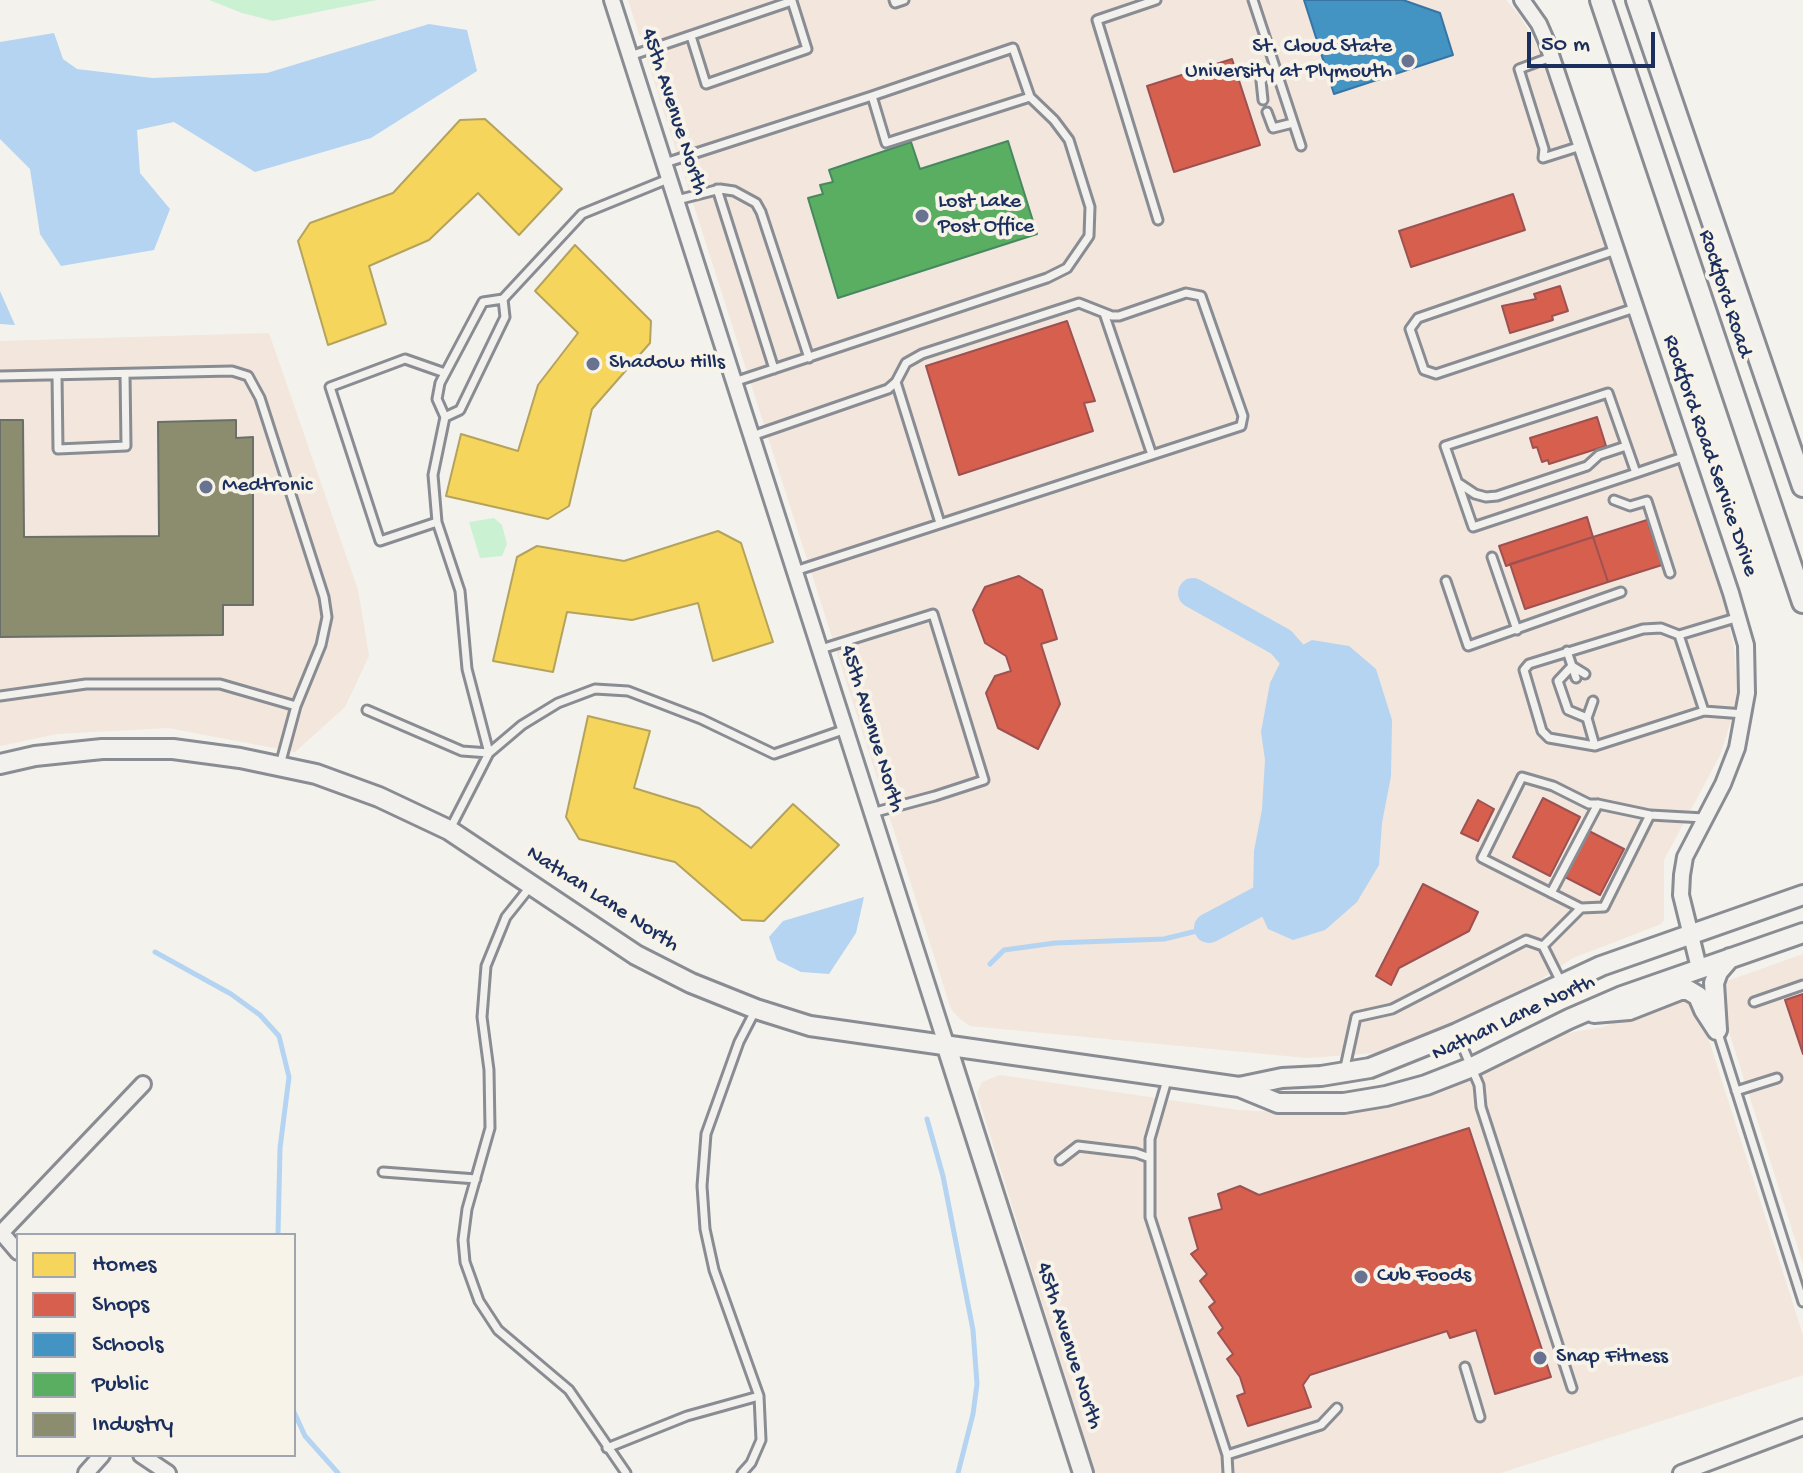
<!DOCTYPE html>
<style>
body{margin:0}
#map{position:relative;width:1803px;height:1473px;overflow:hidden;background:#f4f2ec;font-family:"Gochi Hand",sans-serif}
canvas{display:block}
.legend{position:absolute;left:16px;top:1233px;width:280px;height:224px;box-sizing:border-box;background:#f7f3e8;border:2px solid #9fa5b1;margin:0;padding:10px 14px;list-style:none;font-size:24px;color:#1b2f5e}
.legend li{display:flex;align-items:center;gap:16px;height:40px}
.legend b{width:40px;border:2px solid #9fa5b1}
.scale{position:absolute;left:1527px;top:32px;width:128px;height:36px;box-sizing:border-box;border:4px solid #1b2f5e;border-top:0;padding-left:10px;font-size:24px;line-height:28px;white-space:nowrap;color:#1b2f5e;-webkit-text-stroke:6px #f7f3e8;paint-order:stroke}
</style>
<div id="map">
<canvas width="1803" height="1473"></canvas>
<ul class="legend">
<li><b style="height:22px;background:#f6d55c"></b>Homes</li>
<li><b style="height:22px;background:#d6604d"></b>Shops</li>
<li><b style="height:22px;background:#4393c3"></b>Schools</li>
<li><b style="height:22px;background:#5aae61"></b>Public</li>
<li><b style="height:22px;background:#8c8c6e"></b>Industry</li>
</ul>
<div class="scale">50 m</div>
</div>
<script>
const context = document.querySelector('canvas').getContext('2d');
context.lineJoin = 'round';
function fillPath(path, color) {
  context.fillStyle = color;
  context.fill(path, 'evenodd');
}
function toPath(rows) {
  const path = new Path2D();
  for (const r of rows) {
    path.moveTo(r[0], r[1]);
    for (let i = 2; i < r.length; i += 2) path.lineTo(r[i], r[i + 1]);
  }
  return path;
}
function trace(path, color, width, dash) {
  context.strokeStyle = color;
  context.lineWidth = width;
  context.lineCap = dash ? 'butt' : 'round';
  context.setLineDash(dash || []);
  context.stroke(path);
}
function write(font, color, halo, rows, align = 'center') {
  context.font = font + ' "Gochi Hand",sans-serif';
  context.lineWidth = 8;
  context.setLineDash([]);
  context.textBaseline = 'middle';
  context.strokeStyle = halo;
  context.fillStyle = color;
  for (const [text, x, y, turn = 0] of rows) {
    context.save();
    context.translate(x, y);
    context.rotate((+turn || 0) * Math.PI / 180);
    context.textAlign = isNaN(turn) ? turn : align;
    if (halo) context.strokeText(text, 0, 0);
    context.fillText(text, 0, 0);
    context.restore();
  }
}
fillPath(toPath([
 [628,0,1506,0,1520,16,1537,46,1725,607,1734,648,1737,689,1734,711,1720,755,1664,860,1664,920,1661,924,1573,958,1537,982,1451,1023,1376,1053,1307,1058,970,1026,960,1019,951,1009],
 [269,333,358,590,369,656,345,707,295,752,168,728,57,734,0,746,0,341],
 [1803,954,1803,1264,1717,994,1720,986,1727,981],
 [1685,994,1698,1006,1803,1335,1803,1375,1501,1473,1095,1473,977,1093,982,1082,1000,1075,1238,1110,1317,1114,1383,1109,1443,1092,1562,1034,1603,1027]
]), '#f2e6dd');
fillPath(toPath([
 [209,0,377,0,273,21,242,13],
 [494,518,502,525,507,544,502,556,480,558,469,522]
]), '#cbf1d3');
fillPath(toPath([
 [429,24,467,30,477,71,371,138,255,172,174,122,137,130,140,173,170,209,154,250,61,266,40,234,30,169,0,139,0,42,54,33,63,59,77,69,152,78,267,73],
 [0,291,15,325,0,324],
 [1312,640,1349,646,1376,669,1392,720,1391,776,1382,823,1379,865,1357,902,1325,930,1293,940,1268,929,1253,896,1254,851,1262,809,1265,760,1261,732,1270,683,1284,655],
 [864,897,856,933,829,974,801,972,777,960,769,937,783,921]
]), '#b4d4f2');
const homes = toPath([
 [485,119,562,189,519,235,478,193,429,240,369,266,386,324,328,345,298,241,310,223,393,193,460,120,485,119],
 [575,245,651,321,650,343,592,409,569,506,548,519,446,496,461,434,518,451,538,385,578,333,535,291,575,245],
 [718,531,741,543,773,642,713,661,698,603,632,620,567,612,553,672,493,661,517,557,537,546,624,561,718,531],
 [588,716,650,731,634,788,699,808,751,848,793,804,839,845,764,921,742,920,675,862,579,839,566,817,588,716]
]);
fillPath(homes, '#f6d55c');
trace(homes, '#b4a35d', 2);
const shops = toPath([
 [1232,59,1260,145,1174,172,1147,86,1232,59],
 [1513,194,1525,230,1411,267,1399,231,1513,194],
 [1560,286,1568,311,1552,316,1553,320,1510,333,1502,306,1536,299,1534,294,1560,286],
 [1067,321,1095,401,1084,403,1093,431,959,475,926,366,1067,321],
 [1597,417,1606,446,1549,464,1548,460,1542,462,1537,447,1533,448,1530,438,1597,417],
 [1587,517,1593,537,1506,566,1499,546,1587,517],
 [1647,520,1662,565,1608,582,1593,537,1647,520],
 [1593,537,1608,582,1525,609,1510,564,1593,537],
 [1019,576,1042,590,1057,639,1041,644,1060,704,1038,749,998,728,986,693,995,676,1011,671,1006,656,985,643,973,610,985,587,1019,576],
 [1543,798,1580,817,1550,876,1513,857,1543,798],
 [1478,800,1494,809,1478,841,1461,833,1478,800],
 [1589,831,1624,849,1600,895,1565,877,1589,831],
 [1423,884,1478,912,1469,931,1399,968,1391,985,1376,976,1423,884],
 [1803,994,1803,1054,1785,1000,1803,994],
 [1469,1128,1551,1377,1495,1394,1476,1330,1450,1338,1447,1331,1310,1375,1303,1385,1311,1407,1248,1426,1237,1396,1245,1393,1240,1377,1227,1359,1233,1354,1218,1333,1223,1328,1209,1307,1215,1302,1200,1281,1207,1274,1191,1254,1198,1249,1189,1218,1222,1209,1218,1194,1240,1186,1259,1195,1469,1128]
]);
fillPath(shops, '#d6604d');
trace(shops, '#9e5152', 2);
const schools = toPath([
 [1304,0,1403,0,1440,13,1453,55,1334,94,1304,0]
]);
fillPath(schools, '#4393c3');
trace(schools, '#3775a5', 2);
const public = toPath([
 [1008,141,1037,234,838,298,808,198,823,194,820,185,833,182,829,170,911,142,920,169,1008,141]
]);
fillPath(public, '#5aae61');
trace(public, '#478860', 2);
const industry = toPath([
 [0,420,23,420,24,537,159,536,158,422,236,420,236,438,253,437,253,605,223,605,223,635,0,637,0,420]
]);
fillPath(industry, '#8c8c6e');
trace(industry, '#6a7069', 2);
trace(toPath([
 [155,952,231,994,260,1015,279,1036,289,1077,280,1148,278,1235],
 [990,964,1004,950,1055,943,1164,939,1209,928],
 [927,1119,943,1176,973,1330,977,1384,973,1414,958,1473],
 [294,1412,305,1436,338,1473]
]), '#b4d4f2', 5);
trace(toPath([
 [1193,593,1281,642,1316,682],
 [1209,928,1292,884]
]), '#b4d4f2', 30);
const service = toPath([
 [894,0,895,3,904,0],
 [1156,0,1097,20,1158,220],
 [1253,0,1301,146],
 [630,56,792,1,807,49,706,84,691,36],
 [1551,57,1519,69,1544,149,1543,158,1581,146],
 [1263,100,1261,81,1275,67],
 [1267,112,1273,128,1293,123],
 [665,163,872,96,886,143,1030,97],
 [717,189,774,369],
 [677,200,720,189,734,191,756,203,761,212,809,358],
 [1616,250,1418,318,1410,329,1424,370,1436,374,1635,308],
 [503,299,505,317,460,410,445,417,437,399,440,383,483,302,503,299,582,214,668,179],
 [1104,313,1152,455],
 [57,375,58,449,126,446,125,374],
 [0,376,232,371,248,376,260,398,324,597,327,617,321,645,296,706,220,684,86,684,0,696],
 [734,382,1047,278,1067,268,1089,236,1090,207,1069,140,1054,120,1030,97,1013,48,872,96],
 [896,382,940,523],
 [445,417,433,475,437,522,460,591,467,669,489,753,450,829],
 [752,436,888,389,896,382,906,363,922,354,1079,303,1112,316,1119,316,1186,293,1201,296,1243,416,1241,426,795,571],
 [1636,473,1473,527,1445,446,1608,393,1636,473,1686,456],
 [1460,484,1475,494,1486,497,1497,496,1587,466,1599,455,1626,446],
 [1614,500,1630,506,1647,501,1670,573],
 [437,522,380,541,330,387,405,359,445,373],
 [1492,557,1517,630],
 [1446,581,1468,646,1621,592],
 [1679,635,1704,711,1595,746,1549,738,1542,731,1524,670,1529,664,1643,629,1661,628,1679,635,1739,617],
 [821,649,933,614,984,780,935,796,872,813],
 [1567,651,1572,666,1558,681,1568,710,1587,718,1595,746],
 [1572,666,1585,674],
 [1572,666,1576,678],
 [367,710,462,751,489,753,522,725,558,703,595,689,628,691,701,719,774,754,846,729],
 [1704,711,1744,714],
 [1587,718,1593,701],
 [280,765,296,706],
 [530,887,506,917,486,966,482,1017,489,1070,490,1128,467,1209,463,1240,465,1262,479,1301,498,1330,569,1390,626,1473],
 [1551,893,1598,804],
 [1581,908,1604,907,1650,815],
 [1561,982,1543,946,1581,908,1482,858,1522,777,1553,786,1589,804,1598,804,1650,815,1704,818],
 [1754,1002,1803,985],
 [1717,1030,1803,1302],
 [1458,1036,1479,1085,1481,1107,1572,1388],
 [1344,1072,1356,1017,1392,1009,1526,940,1543,946],
 [1167,1080,1150,1139,1150,1217,1227,1455,1228,1473],
 [1736,1091,1777,1078],
 [1060,1160,1078,1146,1136,1153,1150,1158],
 [383,1172,476,1179],
 [1465,1367,1480,1417],
 [607,1448,687,1416,759,1396],
 [1227,1455,1321,1425,1337,1408],
 [742,1473,751,1463,761,1440,759,1396,714,1270,705,1229,702,1186,706,1134,739,1042,755,1011]
]);
const minor = toPath([
 [612,0,947,1047],
 [1522,0,1539,24,1546,40,1731,593,1746,645,1747,693,1737,748,1723,784,1685,857,1682,875,1681,895,1699,968],
 [0,1231,18,1252],
 [2,1232,143,1084],
 [141,1455,168,1473],
 [86,1473,102,1455],
 [1681,1473,1803,1427]
]);
const tertiary = toPath([
 [0,764,35,756,102,749,173,749,240,758,316,774,379,797,449,830,636,955,691,983,756,1009,810,1026,1239,1087,1278,1103,1344,1103,1386,1096,1426,1085,1472,1067,1569,1019,1622,996,1803,933],
 [1594,1013,1629,1010,1680,990,1688,990,1698,996,1704,1010,1717,1030],
 [1717,1030,1714,983,1718,972,1730,958],
 [947,1047,1083,1473],
 [1239,1087,1282,1078,1321,1076,1370,1068,1457,1033,1601,966,1803,895]
]);
const secondary = toPath([
 [1601,0,1803,602],
 [1637,0,1803,486]
]);
trace(service, '#898c92', 13);
trace(minor, '#898c92', 20);
trace(tertiary, '#898c92', 24);
trace(secondary, '#898c92', 26);
trace(service, '#f2f1ed', 7);
trace(minor, '#f2f1ed', 14);
trace(tertiary, '#f2f1ed', 18);
trace(secondary, '#f2f1ed', 20);
for (const [x, y, r, color] of [
 [1408,61,8,"#677390"],
 [922,216,8,"#677390"],
 [593,364,8,"#677390"],
 [206,487,8,"#677390"],
 [1361,1277,8,"#677390"],
 [1540,1358,8,"#677390"]
]) {
  const dot = new Path2D();
  dot.arc(x, y, r, 0, 2 * Math.PI);
  context.fillStyle = color;
  context.fill(dot);
  trace(dot, '#f7f3e8', 3);
}
write('22px', '#1b2f5e', '#f7f3e8', [
 ["St. Cloud State",1392,48,"right"],
 ["University at Plymouth",1392,73,"right"],
 ["Lost Lake",938,203],
 ["Post Office",938,228],
 ["Shadow Hills",609,364],
 ["Medtronic",222,487],
 ["Cub Foods",1377,1277],
 ["Snap Fitness",1556,1358]
], 'left');
write('22px', '#1b2f5e', '#f7f3e8', [
 ["45th Avenue North",673,112,72],
 ["Rockford Road",1724,294,72],
 ["Rockford Road Service Drive",1709,456,71],
 ["45th Avenue North",871,729,73],
 ["Nathan Lane North",602,900,33],
 ["Nathan Lane North",1514,1019,-25],
 ["45th Avenue North",1068,1346,72]
]);
</script>
